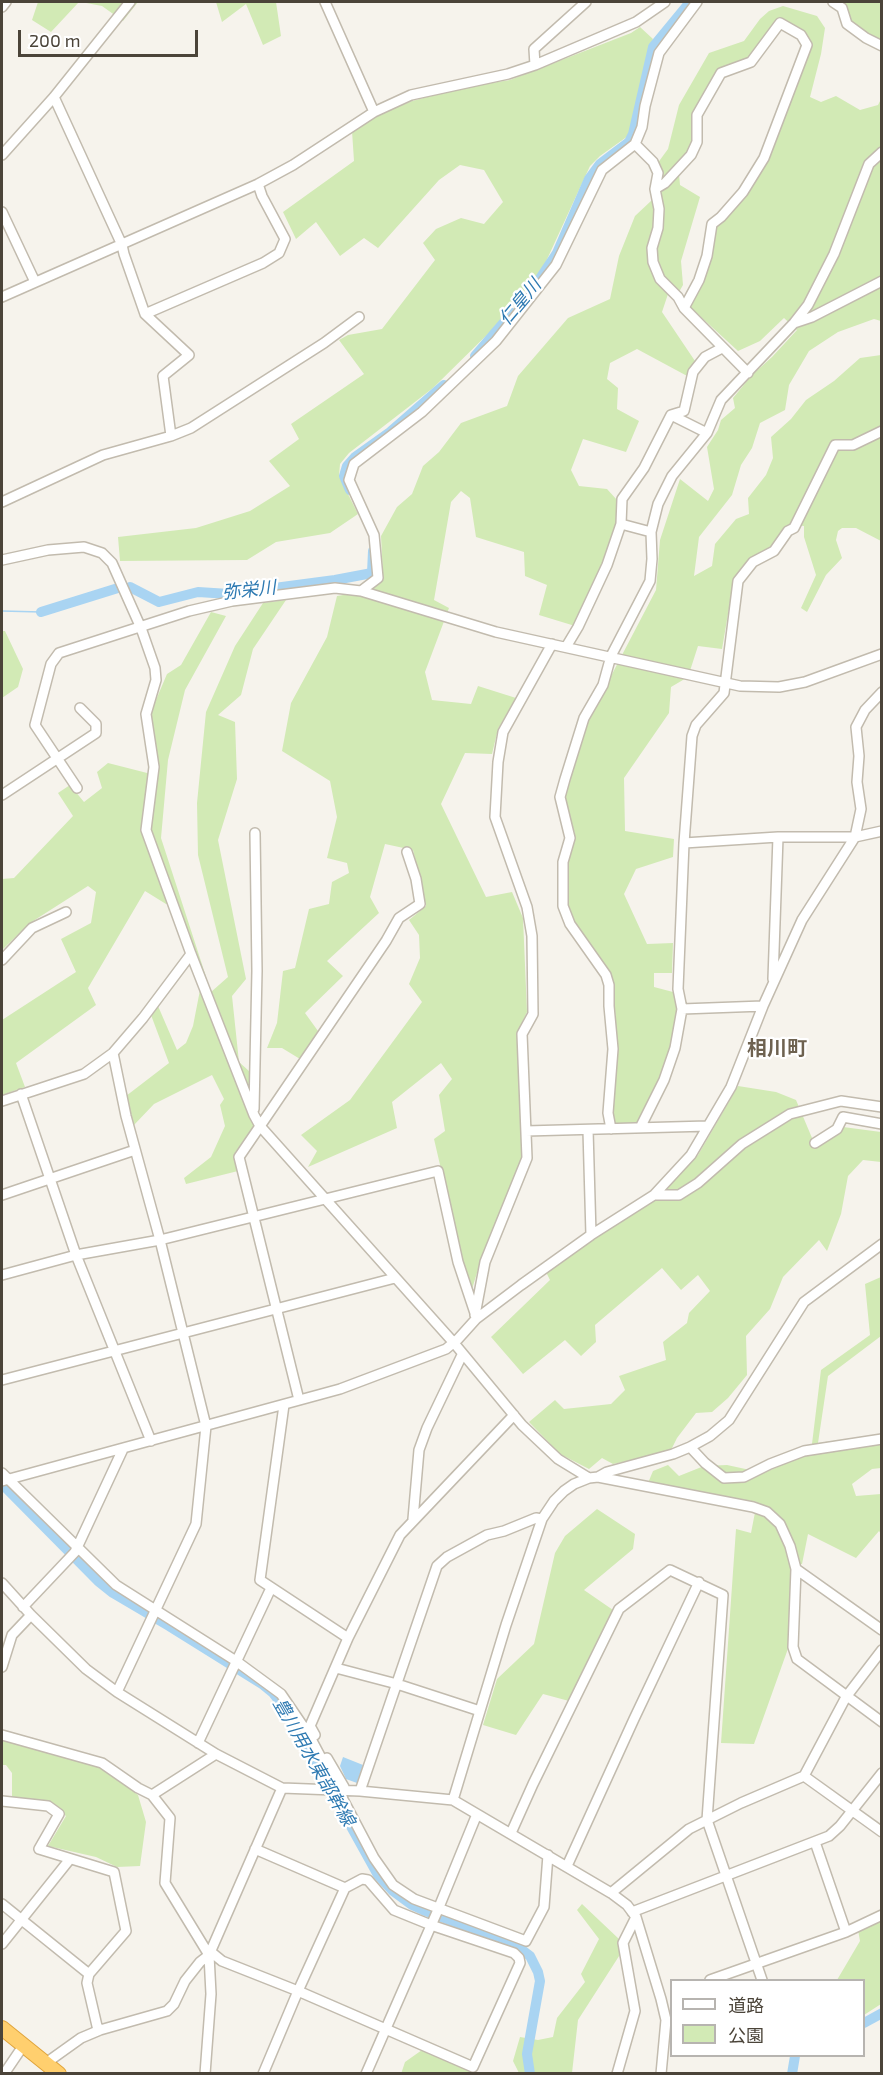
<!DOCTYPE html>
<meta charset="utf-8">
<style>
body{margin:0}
#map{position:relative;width:883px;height:2075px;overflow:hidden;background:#f6f3ec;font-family:"Exo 2","Noto Sans JP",sans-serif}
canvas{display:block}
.frame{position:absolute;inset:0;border:3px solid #4b4439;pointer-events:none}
.legend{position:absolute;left:670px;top:1979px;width:195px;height:78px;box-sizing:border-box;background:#fff;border:2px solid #b7b4b0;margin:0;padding:8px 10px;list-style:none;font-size:18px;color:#4b4439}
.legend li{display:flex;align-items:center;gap:12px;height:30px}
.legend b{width:30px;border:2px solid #b7b4b0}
.scale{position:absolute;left:18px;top:30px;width:180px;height:27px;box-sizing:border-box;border:3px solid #4b4439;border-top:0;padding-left:8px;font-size:18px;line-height:21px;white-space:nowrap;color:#4b4439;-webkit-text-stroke:4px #fff;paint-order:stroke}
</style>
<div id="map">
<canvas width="883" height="2075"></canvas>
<div class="frame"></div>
<ul class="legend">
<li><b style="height:8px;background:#fff"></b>道路</li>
<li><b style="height:16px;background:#d2eab5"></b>公園</li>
</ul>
<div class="scale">200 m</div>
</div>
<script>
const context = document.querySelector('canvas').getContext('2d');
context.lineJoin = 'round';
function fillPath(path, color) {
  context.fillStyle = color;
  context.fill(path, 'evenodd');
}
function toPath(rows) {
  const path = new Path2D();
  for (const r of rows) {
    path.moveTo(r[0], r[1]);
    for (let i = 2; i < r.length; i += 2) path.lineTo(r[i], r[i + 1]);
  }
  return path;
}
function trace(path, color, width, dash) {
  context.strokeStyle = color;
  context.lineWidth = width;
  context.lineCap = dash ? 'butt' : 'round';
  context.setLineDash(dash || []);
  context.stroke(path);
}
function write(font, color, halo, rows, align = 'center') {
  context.font = font + ' "Exo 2","Noto Sans JP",sans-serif';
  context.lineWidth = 4.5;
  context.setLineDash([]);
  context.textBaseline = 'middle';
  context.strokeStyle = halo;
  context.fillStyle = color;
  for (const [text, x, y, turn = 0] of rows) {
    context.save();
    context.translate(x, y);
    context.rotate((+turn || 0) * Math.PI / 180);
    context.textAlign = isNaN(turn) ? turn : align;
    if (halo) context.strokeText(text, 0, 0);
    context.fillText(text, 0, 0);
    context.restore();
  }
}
fillPath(toPath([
 [38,2,79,2,51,32,32,20],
 [81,2,138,2,123,21,102,6],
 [216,2,276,2,281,36,263,45,246,4,222,22],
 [841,2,881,2,881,41,850,22,845,5],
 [783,6,817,16,825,28,821,54,810,97,821,102,836,96,860,110,878,105,881,99,881,321,874,319,838,332,809,351,789,385,785,410,760,423,752,448,741,465,732,495,699,537,694,576,712,566,715,544,736,519,749,514,748,498,766,475,773,458,771,437,791,419,806,400,834,381,860,358,881,355,881,541,856,528,842,528,838,531,836,540,842,558,826,575,807,612,801,608,816,575,804,537,804,526,789,525,771,548,734,579,722,649,698,646,688,677,671,687,669,713,624,778,625,831,674,839,673,857,636,869,624,894,647,944,673,943,672,973,654,973,654,987,673,992,679,1009,672,1046,661,1077,639,1123,613,1124,611,1112,617,1047,614,989,610,974,574,922,568,904,567,864,575,834,564,796,588,720,656,590,660,540,680,479,708,501,714,489,707,447,718,430,721,420,735,408,733,398,752,375,772,357,797,330,784,318,760,341,738,351,690,307,704,281,711,259,715,227,726,219,747,193,769,158,781,122,811,45,779,19,748,59,720,69,693,135,691,150,679,174,680,185,700,197,681,261,683,285,679,292,664,278,656,260,659,191,657,164,668,149,679,105,709,53,744,41,760,19,769,11],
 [640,27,653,39,628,136,600,156,590,166,543,268,500,322,433,388,349,453,340,464,339,476,358,514,330,533,276,542,247,560,120,561,118,537,196,528,250,511,290,486,269,461,299,439,291,424,364,374,339,340,348,335,382,329,435,260,423,243,436,229,461,218,484,224,503,202,484,170,460,165,439,180,378,248,364,238,340,256,316,222,296,239,283,212,354,161,352,131,376,116,412,101,466,87,510,80,631,33],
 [652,200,655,208,655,227,647,250,656,280,668,294,662,312,695,361,691,367,689,377,637,349,610,363,607,379,618,388,617,409,639,421,626,452,583,439,571,470,579,486,607,489,617,500,616,527,604,564,575,626,539,615,547,585,525,576,524,552,476,537,470,498,461,491,451,502,434,600,449,608,425,672,432,700,471,704,478,686,516,698,498,729,492,754,465,753,441,804,486,897,512,892,523,918,527,1012,517,1033,523,1156,480,1263,472,1289,463,1264,434,1139,445,1131,439,1095,452,1079,441,1063,392,1102,397,1128,308,1167,317,1151,301,1135,350,1100,422,1002,409,984,420,958,419,935,409,920,426,906,413,850,385,844,370,897,379,913,327,961,343,976,305,1013,318,1031,300,1059,282,1048,267,1048,277,1023,283,971,295,968,309,909,329,904,332,882,349,873,347,863,327,858,337,817,330,781,282,751,291,703,327,637,337,596,361,592,383,576,381,536,397,507,412,494,423,466,439,452,461,423,507,406,518,376,568,318,610,299,619,256,635,216],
 [286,600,253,649,241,695,218,715,235,722,237,779,218,840,246,979,232,996,239,1062,249,1071,249,1114,254,1127,234,1154,238,1171,186,1184,184,1178,211,1157,225,1126,220,1105,224,1099,212,1075,154,1104,134,1125,126,1096,169,1063,151,1015,158,1006,177,1050,186,1043,193,1026,200,990,206,987,174,901,166,904,145,891,88,988,96,1005,16,1063,25,1087,2,1095,2,1020,76,972,61,939,91,923,96,892,88,886,30,923,2,950,2,879,14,878,73,816,58,793,70,785,84,802,102,788,97,772,108,763,155,775,150,714,167,674,181,665,211,612,226,616,185,690,168,760,161,838,211,992,228,977,198,855,197,803,206,712,235,646,263,603],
 [2,631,5,631,23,669,18,687,2,698],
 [738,1086,776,1092,796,1100,815,1145,843,1127,881,1132,881,1162,863,1160,848,1176,841,1214,827,1251,819,1240,783,1277,770,1309,746,1336,747,1375,728,1398,712,1412,696,1413,677,1438,670,1452,613,1464,602,1458,589,1469,560,1454,529,1422,555,1400,564,1409,611,1404,625,1390,619,1376,666,1360,663,1342,687,1323,689,1313,710,1291,698,1275,681,1290,662,1268,595,1325,596,1342,581,1356,565,1340,523,1374,491,1337,550,1280,545,1270,655,1198,698,1155],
 [881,1277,881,1336,828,1376,818,1443,881,1434,881,1468,872,1469,852,1484,856,1496,881,1494,881,1534,879,1531,856,1558,808,1534,802,1564,790,1566,790,1643,754,1744,721,1743,736,1529,751,1533,757,1502,648,1483,653,1471,668,1465,679,1476,704,1466,727,1465,764,1473,811,1452,821,1370,870,1335,865,1284],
 [597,1509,635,1534,633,1549,584,1590,613,1610,569,1701,543,1694,516,1735,483,1725,497,1679,534,1644,555,1553,565,1536],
 [2,1739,101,1767,138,1795,146,1822,140,1866,117,1867,96,1857,48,1846,66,1816,49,1802,12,1798,12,1773,6,1765,2,1765],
 [582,1904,619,1939,621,1953,578,2020,572,2073,519,2073,513,2061,520,2037,538,2040,553,2037,557,2018,585,1982,581,1974,599,1939,577,1910],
 [881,1918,881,2004,864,2015,864,1980,837,1980,860,1941,858,1930],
 [422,2050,473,2071,474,2073,401,2074,405,2062]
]), '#d2eab5');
fillPath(toPath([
 [343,1757,363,1765,357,1783,346,1779,340,1766]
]), '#a9d4f2');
trace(toPath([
 [2,611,41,612]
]), '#a9d4f2', 1.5);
trace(toPath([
 [539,280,557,253,589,179,600,164,629,142,633,134,653,47,690,2],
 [475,356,512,313],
 [350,490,344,476,347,466,355,457,390,432,444,385],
 [130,587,159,602,198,592,229,594,335,580,372,573,373,551],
 [41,612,118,588],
 [2,1484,98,1581,113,1593,169,1626,262,1684,273,1693,287,1711,378,1875,393,1891,412,1905,423,1910,514,1944,530,1956,538,1972,540,1981,527,2054,530,2074],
 [864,2023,882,2013],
 [792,2074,795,2056]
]), '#a9d4f2', 10);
const minor = toPath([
 [325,2,374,112],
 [833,2,842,8,847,24,866,38,882,46],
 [2,7,6,2],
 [535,65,534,49,586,2],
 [54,97,122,245,124,254,145,314],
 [635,144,653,162,658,173,655,189,659,209,658,228,652,248,653,262,660,279,678,297,684,308,748,373],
 [2,155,54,97,130,2],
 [655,189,665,183,691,155,697,142,697,115,721,73,751,62,780,23,801,35,807,45,764,158,743,192,721,217,712,224,707,256,699,280,684,308],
 [2,212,35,282],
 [2,297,258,184,293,165,374,112,411,95,508,74,535,65,636,22,665,2],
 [794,323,812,317,882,281],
 [671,415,707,433],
 [171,436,163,376,189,355,145,314,263,263,279,253,285,239,262,196,258,184],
 [2,502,103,455,171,436,191,428,324,343,359,317],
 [621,524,622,499,644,468,671,415,684,411,693,372,705,357,722,348],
 [2,560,48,550,84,547,102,553,112,563,141,628,155,668,156,680,146,714,154,767,146,830,191,954,254,1115,260,1126,454,1343,522,1425,558,1459,589,1478,598,1477,753,1507,767,1512,780,1524,790,1546,796,1569,793,1647,797,1659,882,1722],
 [361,591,378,578,374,535,349,480,354,464,422,412,496,341,556,265,602,170,635,144,642,127,645,106,659,53,697,2],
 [566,647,578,627,607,565,621,524,651,532],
 [77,788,35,725,51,664,59,653,189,611,232,601,335,588,361,591,496,632,740,686,779,687,805,682,882,654],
 [2,795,96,733,96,724,80,708],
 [684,843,778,837,855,837,882,831],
 [2,960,32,928,66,912],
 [773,979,778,837],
 [682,1009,763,1006],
 [113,1053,126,1116,160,1240,206,1426,196,1524,117,1692],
 [21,1094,76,1255,151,1441],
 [2,1101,84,1074,113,1053,143,1018,191,954],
 [254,1109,257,971,255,833],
 [640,1128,664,1080,675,1048,682,1009,678,989,684,843,692,736,696,725,724,693,738,581,753,562,774,551,788,531,794,528,835,445,853,445,882,431],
 [611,1129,608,1113,613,1049,609,1006,609,985,606,975,570,924,563,906,563,862,570,838,560,797,565,779,584,718,603,685,611,656,650,581,652,559,651,532,658,504,672,476,707,433,721,400,794,323,808,305,834,254,869,164,882,152],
 [588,1130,591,1235],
 [526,1131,708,1126],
 [815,1143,837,1129,843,1117,882,1124],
 [2,1195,135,1150],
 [654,1195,679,1195,698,1183,742,1144,790,1114,841,1101,882,1107],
 [2,1275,76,1255,160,1240,438,1171,458,1262,475,1313],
 [475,1315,485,1262,527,1158,522,1034,533,1014,532,936,527,907,495,817,498,762,503,732,552,644],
 [2,1380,395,1278],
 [299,1400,239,1157,386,941,399,918,420,904,416,879,407,852],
 [284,1405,260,1580,348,1638],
 [690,1447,705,1463,724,1478,744,1477,770,1464,804,1451,882,1439],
 [2,1473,116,1585,236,1661,281,1694,309,1735,374,1858,393,1885,414,1899,526,1941,544,1907,548,1855],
 [598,1477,607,1472,673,1454,690,1447,710,1436,729,1420,804,1302,882,1244],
 [2,1481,340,1389,446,1349,458,1339,476,1319,521,1285,591,1235,654,1195,691,1155,731,1087,763,1006,802,920,855,837,861,809,857,782,859,756,856,727,865,710,882,692],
 [413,1519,419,1450,427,1428,462,1355],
 [796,1569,882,1630],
 [2,1583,31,1615,86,1669,117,1692,216,1754,282,1788,360,1791,453,1800,611,1893,627,1905,636,1917,661,1999,666,2020,661,2074],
 [23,1607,75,1552,123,1449],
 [2,1667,12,1635,31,1615],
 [336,1668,397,1684,480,1711],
 [2,1735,102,1763,138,1788,152,1795,170,1818,165,1883,209,1955,200,1962,185,1981,174,2004,167,2011,100,2030,81,2038,46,2063],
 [315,1735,310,1726,348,1638,400,1535,514,1415],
 [198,1743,271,1588],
 [327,1758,344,1787],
 [804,1776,882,1832],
 [360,1791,437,1566,447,1557,487,1535,504,1531,536,1518,542,1519],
 [152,1795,216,1754],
 [453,1800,506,1625,542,1519,554,1501,564,1491,574,1484,589,1478],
 [2,1801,48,1806,59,1814,39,1849,114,1872,126,1931,89,1974,87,1983,97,2026,100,2030],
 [511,1833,533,1784,619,1609,670,1570,723,1595,707,1820,762,1980],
 [815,1842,846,1932],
 [255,1849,345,1888],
 [567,1866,634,1719,699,1582],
 [611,1893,689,1829,741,1803,804,1776,846,1697,882,1650],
 [2,1904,89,1974],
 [632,1912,829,1836,840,1826,882,1773],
 [2,1944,70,1859],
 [211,1952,222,1961,298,1991,473,2067,520,1963,519,1958,514,1953,431,1925,394,1910,368,1880,362,1879,345,1888,298,1991,263,2074],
 [710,1980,846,1932,882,1915],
 [4,2074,23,2046],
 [205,2074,211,1994,209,1955,282,1788],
 [366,2074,437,1912,477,1814],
 [617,2074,635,2011,623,1943,636,1917]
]);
const highway = toPath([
 [2,2028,59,2074]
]);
trace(minor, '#c2bbae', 12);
trace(highway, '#e0a43c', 16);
trace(minor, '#fff', 9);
trace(highway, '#ffcf6e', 14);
write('italic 18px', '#2e7ab2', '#fff', [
 ["仁皇川",520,302,-50],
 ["弥栄川",249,590,-6],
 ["豊川用水東部幹線",314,1762,60]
]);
write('bold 20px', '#6e6250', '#fff', [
 ["相川町",777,1048]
]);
</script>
